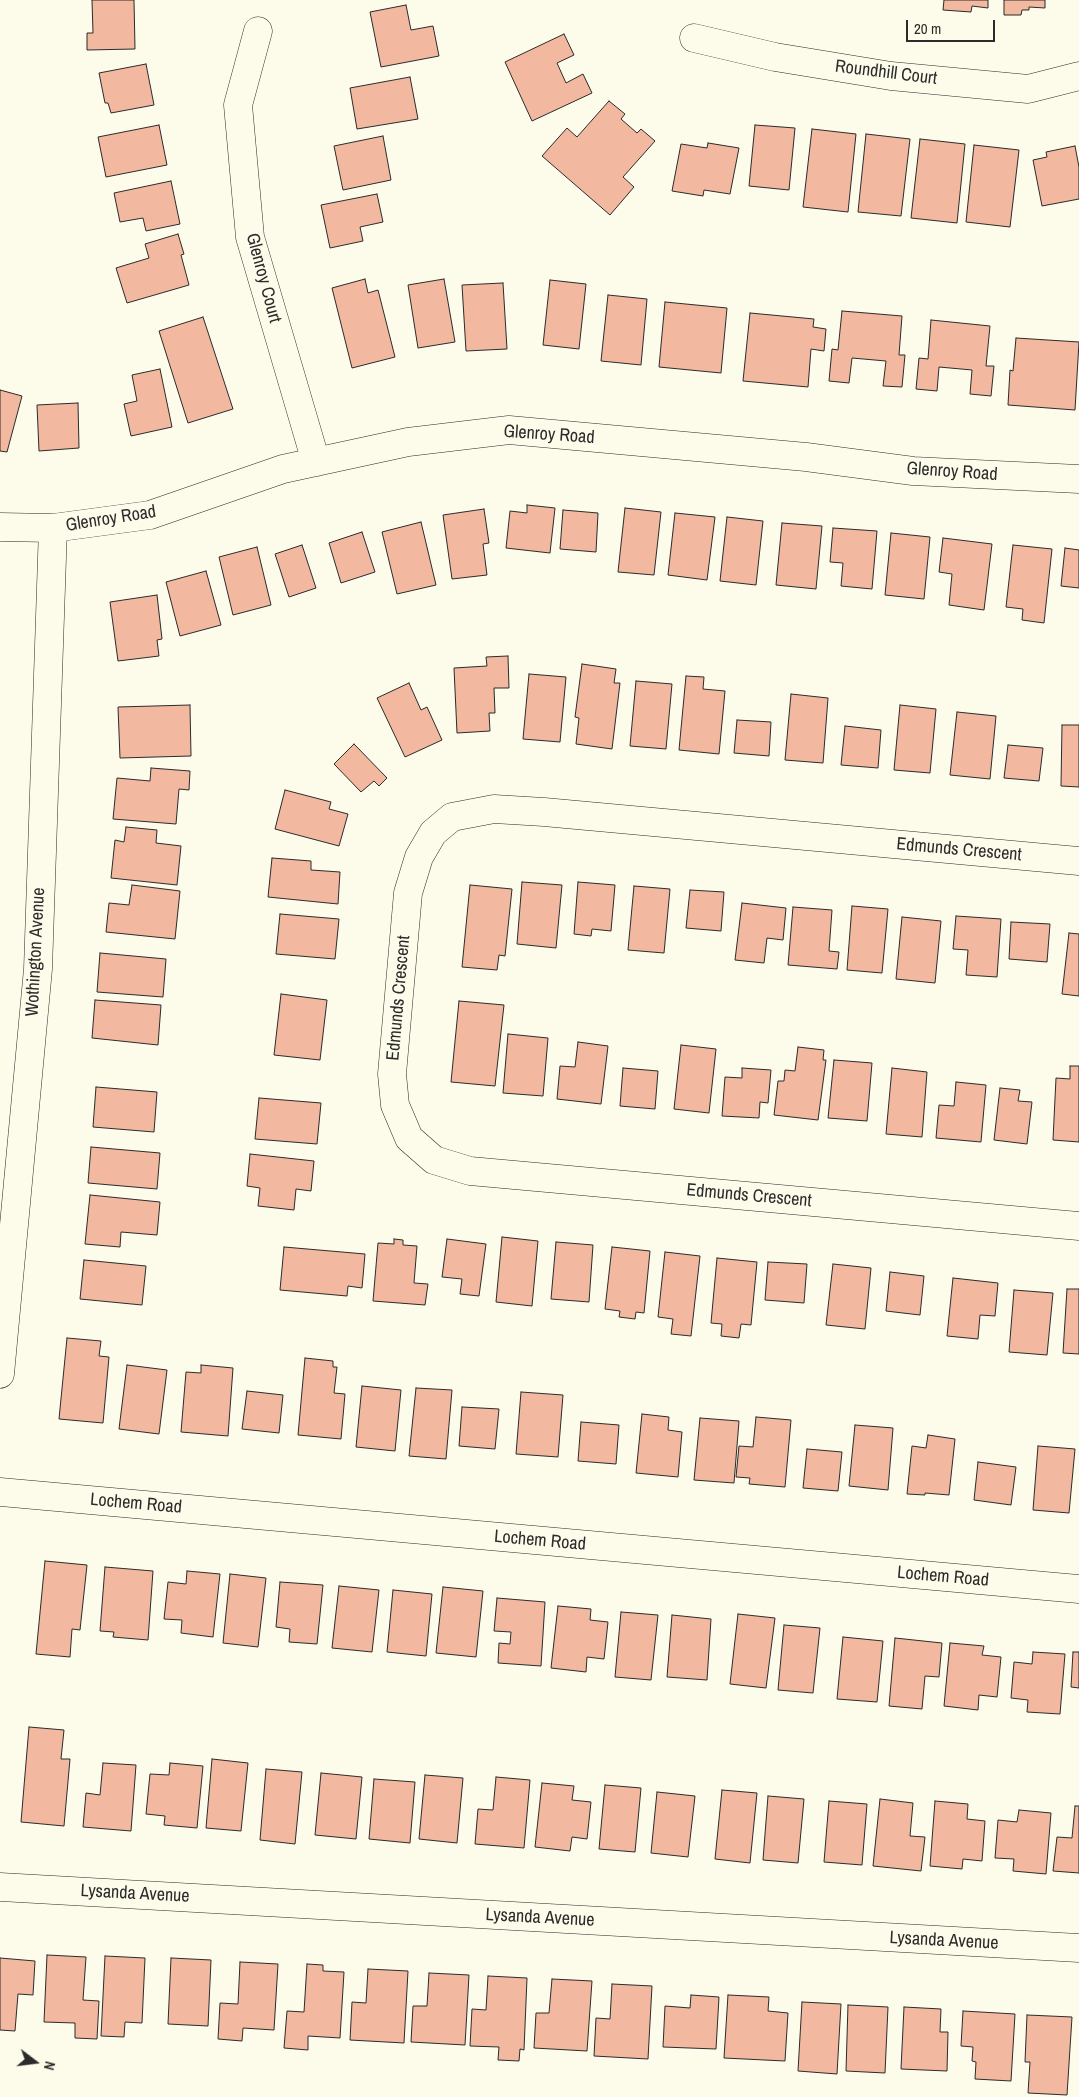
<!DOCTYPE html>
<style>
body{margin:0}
#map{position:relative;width:1079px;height:2097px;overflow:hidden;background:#fdfbea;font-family:"Archivo Narrow",sans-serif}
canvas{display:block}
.north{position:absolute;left:10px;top:2037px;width:50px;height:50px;-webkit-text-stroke:4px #fdfbea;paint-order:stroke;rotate:105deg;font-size:14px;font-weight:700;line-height:20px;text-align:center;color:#2b2b2b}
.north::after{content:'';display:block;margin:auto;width:18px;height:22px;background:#2b2b2b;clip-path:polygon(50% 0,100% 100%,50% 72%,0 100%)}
.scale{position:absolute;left:906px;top:20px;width:89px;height:22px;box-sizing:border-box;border:2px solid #2b2b2b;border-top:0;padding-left:6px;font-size:15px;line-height:18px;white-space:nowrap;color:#2b2b2b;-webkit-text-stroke:4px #fdfbea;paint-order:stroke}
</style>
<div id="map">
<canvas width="1079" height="2097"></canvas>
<div class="north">N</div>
<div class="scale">20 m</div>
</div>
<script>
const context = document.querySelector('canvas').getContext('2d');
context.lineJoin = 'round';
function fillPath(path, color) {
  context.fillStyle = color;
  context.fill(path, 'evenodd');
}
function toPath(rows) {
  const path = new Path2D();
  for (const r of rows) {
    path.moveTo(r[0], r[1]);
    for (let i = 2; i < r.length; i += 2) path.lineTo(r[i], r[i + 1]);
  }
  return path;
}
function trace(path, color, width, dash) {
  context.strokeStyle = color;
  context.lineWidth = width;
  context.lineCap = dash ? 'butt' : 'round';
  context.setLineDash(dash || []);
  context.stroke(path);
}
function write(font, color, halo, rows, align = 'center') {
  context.font = font + ' "Archivo Narrow",sans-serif';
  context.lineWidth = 4;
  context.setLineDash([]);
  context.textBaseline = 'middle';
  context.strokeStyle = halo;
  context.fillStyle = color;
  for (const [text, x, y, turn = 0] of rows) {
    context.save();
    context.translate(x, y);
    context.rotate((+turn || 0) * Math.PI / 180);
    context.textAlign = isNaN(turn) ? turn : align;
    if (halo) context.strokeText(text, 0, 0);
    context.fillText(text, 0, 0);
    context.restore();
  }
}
const building = toPath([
 [92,0,134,0,135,49,87,50,87,33,93,33,92,0],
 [944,0,988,0,988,8,972,6,971,12,943,10,944,0],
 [1004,0,1045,0,1045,8,1029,7,1029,10,1022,10,1021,15,1004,15,1004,0],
 [406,5,411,30,433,26,439,56,381,67,370,12,406,5],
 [564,34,574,55,557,63,566,83,583,74,592,93,532,121,505,62,564,34],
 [146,64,154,105,111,113,108,103,105,103,99,73,146,64],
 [410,77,418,119,357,129,350,88,410,77],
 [609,101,625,114,621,119,637,133,641,129,655,141,623,177,634,187,610,215,542,156,567,128,577,137,609,101],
 [159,125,167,165,106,177,98,137,159,125],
 [755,125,795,128,789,190,749,186,755,125],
 [812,129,856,134,848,212,803,207,812,129],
 [866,134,910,139,901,216,858,212,866,134],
 [383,136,391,180,343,190,334,146,383,136],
 [920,139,965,144,957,223,911,218,920,139],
 [708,143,739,148,730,194,704,190,703,196,672,191,681,144,707,148,708,143],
 [974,145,1019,150,1010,227,966,222,974,145],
 [1075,146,1079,167,1079,199,1042,206,1033,160,1047,157,1046,152,1075,146],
 [171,181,180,224,146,231,143,218,120,222,114,193,171,181],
 [377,194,383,222,360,227,363,241,330,248,321,205,377,194],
 [178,234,184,254,181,255,189,285,127,303,116,268,149,258,145,244,178,234],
 [365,279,368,293,378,290,395,357,352,368,332,288,365,279],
 [444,279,455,342,418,348,408,285,444,279],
 [550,280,586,284,579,349,543,345,550,280],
 [503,283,507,349,466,351,462,285,503,283],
 [608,295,647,299,641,365,601,361,608,295],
 [665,302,727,308,721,373,659,367,665,302],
 [842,311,902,316,899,355,905,355,902,387,883,386,886,361,852,358,849,383,829,381,832,349,838,350,842,311],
 [750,313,814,319,813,327,826,329,824,351,811,349,808,387,743,381,750,313],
 [203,317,233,409,188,423,159,331,203,317],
 [931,320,990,326,986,366,994,366,991,396,970,394,972,370,939,367,937,391,916,389,919,358,928,359,931,320],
 [1016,338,1079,342,1075,410,1008,405,1010,370,1013,371,1016,338],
 [160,369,172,427,131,436,124,404,137,401,132,375,160,369],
 [0,390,22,396,7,452,0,451,0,390],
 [78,403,79,448,39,451,37,405,78,403],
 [527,505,555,508,550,553,506,548,510,511,527,513,527,505],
 [625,508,661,512,654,575,618,572,625,508],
 [484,509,489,543,483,544,487,575,452,579,443,515,484,509],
 [563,510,598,513,596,552,560,549,563,510],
 [675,513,715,517,707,580,668,575,675,513],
 [727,517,763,521,756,585,720,581,727,517],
 [421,522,436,585,397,594,382,532,421,522],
 [782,523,822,526,816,589,776,585,782,523],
 [833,528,877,531,872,589,841,586,843,563,830,562,833,528],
 [362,532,375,572,341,583,329,543,362,532],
 [891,533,930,537,924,599,885,595,891,533],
 [943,538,992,544,984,610,949,605,952,574,939,572,943,538],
 [302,545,316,588,289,597,275,554,302,545],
 [1013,545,1052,549,1044,623,1022,620,1023,609,1006,607,1013,545],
 [257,547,271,605,233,615,219,557,257,547],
 [1065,548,1079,550,1079,588,1061,586,1065,548],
 [206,571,221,625,180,636,166,582,206,571],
 [157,595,162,639,157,640,159,656,118,661,110,602,157,595],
 [508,656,509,688,494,688,495,713,489,713,490,731,457,733,454,668,487,666,486,657,508,656],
 [582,664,616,669,614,683,620,683,612,749,576,744,579,718,575,717,582,664],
 [529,674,566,677,560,742,523,739,529,674],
 [686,676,704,677,703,689,725,691,719,754,679,750,686,676],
 [636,681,672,684,666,749,630,746,636,681],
 [409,683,421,710,427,707,442,740,405,757,377,698,409,683],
 [791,694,828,698,823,763,785,760,791,694],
 [190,705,191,756,120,758,118,707,190,705],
 [900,705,936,709,930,773,894,770,900,705],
 [957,712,996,716,990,779,950,775,957,712],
 [737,720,771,722,769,756,734,753,737,720],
 [1062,725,1079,725,1079,787,1061,786,1062,725],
 [845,726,881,730,878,768,841,765,845,726],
 [354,744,387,778,379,786,374,781,361,792,334,764,354,744],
 [1008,745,1043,748,1039,781,1004,778,1008,745],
 [151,768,190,771,189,790,179,789,176,824,113,819,117,778,150,781,151,768],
 [285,790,331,802,329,809,348,814,339,846,275,829,285,790],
 [126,827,157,830,156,843,181,846,177,885,111,878,115,840,124,842,126,827],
 [272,858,311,861,311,870,340,872,338,904,268,897,272,858],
 [522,882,562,885,556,948,517,944,522,882],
 [578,882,615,885,611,931,592,929,591,936,574,934,578,882],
 [132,885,180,891,175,939,106,932,109,903,129,905,132,885],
 [470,885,512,889,505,956,499,955,497,970,462,967,470,885],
 [634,886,670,889,664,953,628,950,634,886],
 [690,890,724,892,721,931,686,928,690,890],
 [742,903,786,908,783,940,767,938,764,963,735,960,742,903],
 [852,906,888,909,882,973,847,970,852,906],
 [793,907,832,910,829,951,839,952,837,969,788,965,793,907],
 [280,914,339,919,335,959,276,954,280,914],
 [956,916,1001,919,997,977,966,975,968,950,953,949,956,916],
 [902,917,941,921,935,983,896,979,902,917],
 [1011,922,1050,924,1047,962,1009,959,1011,922],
 [1069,933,1079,934,1079,996,1062,994,1069,933],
 [100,953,166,959,163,997,97,992,100,953],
 [281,994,327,1000,320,1060,274,1055,281,994],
 [95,1000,161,1005,158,1045,92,1038,95,1000],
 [459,1001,504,1005,495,1086,451,1082,459,1001],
 [508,1034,548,1038,543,1096,503,1093,508,1034],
 [578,1042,608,1046,601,1104,557,1099,560,1066,575,1067,578,1042],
 [681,1045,716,1049,709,1113,674,1109,681,1045],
 [798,1047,824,1050,823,1060,826,1060,818,1120,774,1115,778,1081,784,1081,785,1070,795,1071,798,1047],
 [834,1060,872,1063,867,1121,828,1118,834,1060],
 [1070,1066,1079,1066,1079,1142,1053,1140,1056,1078,1070,1079,1070,1066],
 [623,1068,658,1071,655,1109,620,1106,623,1068],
 [742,1068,771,1070,768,1103,760,1102,759,1118,722,1116,725,1077,742,1078,742,1068],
 [892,1068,927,1072,922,1137,886,1134,892,1068],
 [956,1082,986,1085,981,1142,936,1138,939,1105,954,1106,956,1082],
 [96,1087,157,1092,154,1132,93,1127,96,1087],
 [1000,1088,1020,1090,1018,1101,1032,1102,1027,1144,994,1140,1000,1088],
 [259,1098,321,1103,317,1144,255,1139,259,1098],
 [91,1147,160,1153,157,1189,88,1183,91,1147],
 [250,1154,314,1161,311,1191,296,1189,294,1210,258,1206,260,1188,247,1186,250,1154],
 [90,1195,160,1202,157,1235,121,1232,120,1247,85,1244,90,1195],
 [502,1237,538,1241,532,1306,496,1302,502,1237],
 [394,1239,403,1240,403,1245,417,1246,414,1283,428,1284,425,1305,373,1301,378,1243,394,1244,394,1239],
 [447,1239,486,1244,479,1296,460,1294,462,1279,442,1277,447,1239],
 [556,1242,593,1245,589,1302,551,1299,556,1242],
 [284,1247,365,1254,362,1288,348,1286,347,1296,280,1290,284,1247],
 [612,1247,650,1251,644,1313,636,1312,635,1319,619,1317,620,1311,605,1309,612,1247],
 [665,1252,700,1256,691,1336,671,1334,673,1319,658,1317,665,1252],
 [717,1258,757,1262,751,1325,741,1324,739,1338,721,1336,722,1324,711,1323,717,1258],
 [84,1260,146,1266,142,1305,80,1299,84,1260],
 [768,1262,807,1264,804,1303,765,1300,768,1262],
 [833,1264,871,1268,865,1329,826,1325,833,1264],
 [890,1272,924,1276,920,1315,886,1311,890,1272],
 [953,1278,998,1283,995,1316,980,1315,978,1339,947,1336,953,1278],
 [1067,1289,1079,1289,1079,1354,1063,1353,1067,1289],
 [1014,1290,1053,1293,1047,1355,1009,1352,1014,1290],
 [67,1338,101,1341,99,1356,109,1357,103,1423,59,1419,67,1338],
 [305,1358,333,1361,333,1367,337,1367,334,1393,345,1394,341,1439,298,1435,305,1358],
 [127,1365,167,1370,159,1434,119,1429,127,1365],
 [201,1365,233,1368,228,1436,181,1432,186,1372,201,1373,201,1365],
 [362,1386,401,1390,395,1451,356,1447,362,1386],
 [416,1388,452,1390,446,1459,409,1456,416,1388],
 [247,1391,283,1395,279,1433,242,1429,247,1391],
 [521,1392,563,1395,558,1457,516,1454,521,1392],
 [462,1407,499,1409,495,1449,459,1446,462,1407],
 [642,1414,669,1417,668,1430,682,1432,678,1477,636,1473,642,1414],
 [756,1417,791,1420,785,1487,749,1484,750,1478,736,1477,739,1446,753,1447,756,1417],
 [700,1418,739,1421,734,1483,694,1480,700,1418],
 [581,1422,619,1425,616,1464,578,1461,581,1422],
 [855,1425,893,1428,888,1490,849,1486,855,1425],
 [928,1435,955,1439,949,1495,925,1493,925,1495,907,1494,912,1446,926,1448,928,1435],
 [1038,1446,1075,1449,1069,1513,1033,1510,1038,1446],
 [807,1449,842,1452,838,1491,803,1488,807,1449],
 [978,1462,1016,1467,1011,1505,974,1500,978,1462],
 [45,1561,87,1565,80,1630,72,1629,70,1657,36,1654,45,1561],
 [105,1567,153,1571,148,1640,113,1637,114,1632,100,1631,105,1567],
 [187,1571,220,1574,213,1637,181,1633,182,1620,164,1619,168,1582,186,1584,187,1571],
 [230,1574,266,1578,258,1647,223,1643,230,1574],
 [280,1582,323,1585,317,1644,289,1642,290,1629,276,1627,280,1582],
 [339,1586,379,1590,372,1652,332,1648,339,1586],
 [443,1587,483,1591,476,1657,436,1653,443,1587],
 [393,1590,432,1594,426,1656,387,1652,393,1590],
 [497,1598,545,1602,541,1666,498,1663,499,1643,510,1644,511,1632,494,1631,497,1598],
 [558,1606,591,1609,590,1620,608,1622,604,1659,587,1657,586,1672,551,1668,558,1606],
 [621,1612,658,1615,651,1680,615,1677,621,1612],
 [738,1614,775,1618,766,1688,730,1684,738,1614],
 [672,1615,711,1619,707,1680,667,1677,672,1615],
 [784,1625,820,1628,813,1693,778,1690,784,1625],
 [843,1637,883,1641,877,1702,837,1699,843,1637],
 [895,1638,942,1643,939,1677,925,1676,922,1709,889,1706,895,1638],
 [950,1643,984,1646,982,1655,1001,1657,997,1697,979,1695,978,1710,944,1706,950,1643],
 [1033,1652,1065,1654,1060,1714,1027,1712,1028,1700,1011,1698,1014,1662,1032,1664,1033,1652],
 [1073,1652,1079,1652,1079,1688,1071,1687,1073,1652],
 [29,1727,64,1730,61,1759,70,1759,64,1826,21,1822,29,1727],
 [212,1759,248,1763,241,1831,206,1828,212,1759],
 [103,1763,136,1765,131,1831,83,1827,86,1793,100,1795,103,1763],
 [170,1763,203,1766,197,1828,164,1825,165,1816,146,1814,150,1774,169,1775,170,1763],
 [266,1769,302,1772,295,1844,260,1840,266,1769],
 [321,1773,362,1777,356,1839,315,1835,321,1773],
 [425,1775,463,1778,457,1843,419,1839,425,1775],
 [496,1777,530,1780,524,1848,475,1844,478,1809,493,1810,496,1777],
 [374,1779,415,1782,410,1843,369,1839,374,1779],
 [542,1783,574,1786,572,1800,591,1802,587,1839,572,1837,570,1851,535,1847,542,1783],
 [605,1785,641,1788,635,1852,599,1849,605,1785],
 [722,1790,757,1793,750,1863,715,1859,722,1790],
 [657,1792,695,1796,688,1857,651,1853,657,1792],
 [768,1796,804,1799,798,1863,763,1860,768,1796],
 [880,1799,913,1803,910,1836,925,1837,921,1871,873,1866,880,1799],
 [829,1801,867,1804,862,1865,824,1862,829,1801],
 [935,1801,968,1804,967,1819,985,1821,982,1861,963,1859,962,1869,930,1866,935,1801],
 [1075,1806,1079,1806,1079,1873,1053,1871,1057,1837,1072,1838,1075,1806],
 [1019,1810,1051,1813,1046,1874,1013,1871,1014,1859,995,1858,998,1820,1017,1822,1019,1810],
 [47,1955,86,1957,83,2000,99,2001,97,2039,75,2038,75,2023,44,2022,47,1955],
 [105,1956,145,1958,142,2023,125,2022,124,2037,101,2036,105,1956],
 [0,1958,35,1961,33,1995,18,1994,15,2031,0,2030,0,1958],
 [171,1958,211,1960,208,2026,168,2024,171,1958],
 [240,1962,278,1964,274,2030,243,2028,242,2041,218,2039,220,2003,238,2004,240,1962],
 [307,1964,323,1965,323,1971,344,1972,340,2038,308,2036,308,2050,284,2048,287,2011,304,2012,307,1964],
 [368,1969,408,1971,404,2043,350,2040,352,2002,366,2003,368,1969],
 [429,1973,469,1975,465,2045,411,2042,413,2006,427,2006,429,1973],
 [488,1976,527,1978,524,2050,520,2049,519,2061,498,2060,499,2047,470,2046,472,2009,486,2010,488,1976],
 [552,1979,592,1981,587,2051,534,2048,536,2013,549,2013,552,1979],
 [612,1984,652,1986,648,2059,594,2056,596,2018,610,2019,612,1984],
 [691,1995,719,1997,716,2049,663,2047,665,2006,690,2008,691,1995],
 [728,1995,769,1997,768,2011,788,2013,785,2061,724,2058,728,1995],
 [802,2002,841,2004,837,2074,798,2071,802,2002],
 [848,2005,888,2007,885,2073,846,2071,848,2005],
 [904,2007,941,2009,940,2032,948,2032,947,2071,901,2069,904,2007],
 [963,2011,1015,2014,1011,2081,975,2079,976,2062,972,2061,973,2047,961,2046,963,2011],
 [1027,2015,1072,2017,1067,2095,1028,2093,1030,2062,1025,2062,1027,2015]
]);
fillPath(building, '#f2b8a0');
trace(building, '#2b2b2b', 1);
const minor = toPath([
 [258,31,238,105,250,237,316,462],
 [694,38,775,57,891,76,1028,89,1079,76],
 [0,527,53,528,150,515,283,469,408,442,509,430,806,457,913,471,1079,479],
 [1079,861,544,812,494,809,452,817,433,833,419,857,408,893,392,1074,395,1105,409,1138,434,1160,470,1171,1079,1226],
 [0,1374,38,969,53,528],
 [0,1492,1079,1589],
 [0,1887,1079,1948]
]);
trace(minor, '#2b2b2b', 29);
trace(minor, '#fdfbea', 28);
write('18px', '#2b2b2b', '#fdfbea', [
 ["Roundhill Court",886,73,7],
 ["Glenroy Court",263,278,75],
 ["Glenroy Road",549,435,4],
 ["Glenroy Road",952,472,4],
 ["Glenroy Road",111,519,-9],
 ["Edmunds Crescent",959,850,5],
 ["Wothington Avenue",36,952,-87],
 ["Edmunds Crescent",399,998,-85],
 ["Edmunds Crescent",749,1196,5],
 ["Lochem Road",136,1504,5],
 ["Lochem Road",540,1541,5],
 ["Lochem Road",943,1577,5],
 ["Lysanda Avenue",135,1894,3],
 ["Lysanda Avenue",540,1918,3],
 ["Lysanda Avenue",944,1941,3]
]);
</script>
